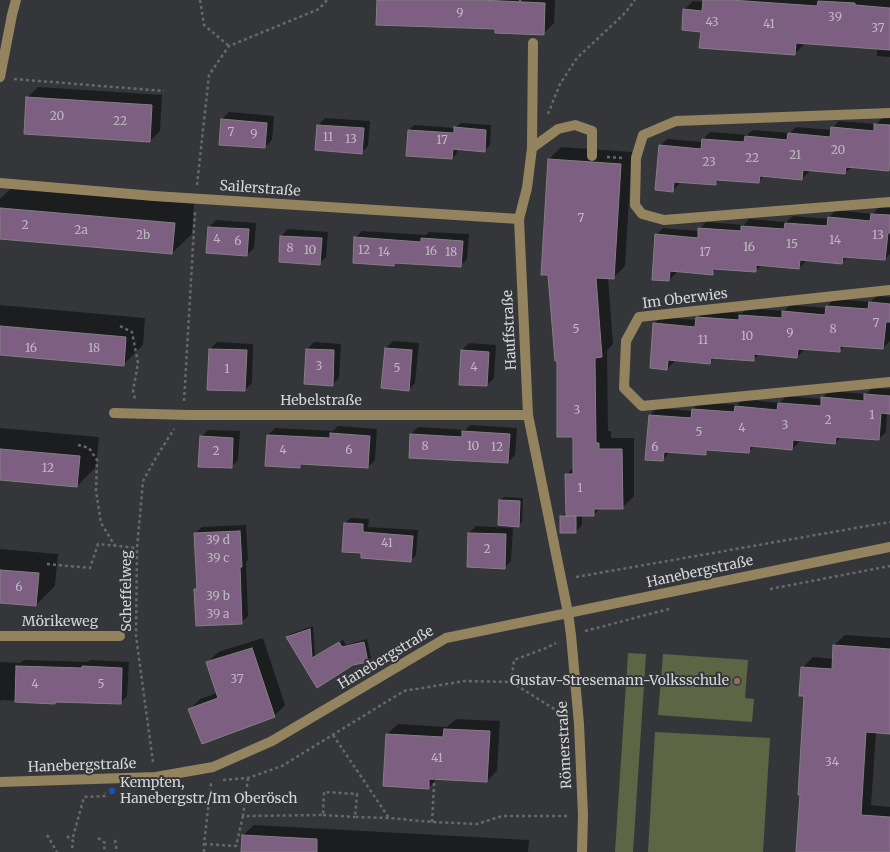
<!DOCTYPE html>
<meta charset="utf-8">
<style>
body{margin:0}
canvas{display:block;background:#35363a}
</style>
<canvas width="890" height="852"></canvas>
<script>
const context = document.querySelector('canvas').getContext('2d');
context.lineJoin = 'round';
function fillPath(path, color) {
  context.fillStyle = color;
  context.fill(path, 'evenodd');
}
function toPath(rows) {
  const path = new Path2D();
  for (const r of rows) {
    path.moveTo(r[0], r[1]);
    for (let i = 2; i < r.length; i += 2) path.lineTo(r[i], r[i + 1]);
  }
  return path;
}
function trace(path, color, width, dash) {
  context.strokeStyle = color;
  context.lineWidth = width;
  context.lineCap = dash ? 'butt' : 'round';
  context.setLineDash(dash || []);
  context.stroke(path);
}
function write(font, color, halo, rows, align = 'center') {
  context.font = font + ' Merriweather,serif';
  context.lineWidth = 4;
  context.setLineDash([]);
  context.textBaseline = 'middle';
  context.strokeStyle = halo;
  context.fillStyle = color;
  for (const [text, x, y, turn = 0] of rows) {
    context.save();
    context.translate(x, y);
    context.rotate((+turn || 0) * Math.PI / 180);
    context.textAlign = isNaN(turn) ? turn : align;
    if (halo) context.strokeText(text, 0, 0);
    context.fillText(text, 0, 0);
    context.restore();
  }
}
fillPath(toPath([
 [628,653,646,654,633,852,615,852],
 [663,654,748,660,745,698,754,699,752,722,658,715],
 [655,732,770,738,763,852,648,852]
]), '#5e6545');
fillPath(toPath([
 [378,0,555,0,554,23,543,34,496,28],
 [704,0,890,0,890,57,877,56,877,48,804,42,803,45,795,54,702,31,684,10,693,1,704,2],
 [38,87,162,95,160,131,150,141,27,98],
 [229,112,274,116,272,140,265,147,222,119],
 [325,118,370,121,368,146,361,153,316,149,318,125],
 [882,118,890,118,890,168,888,170,852,167,845,173,809,170,809,172,802,179,765,175,759,182,721,179,715,184,680,181,679,184,672,191,660,146,667,139,702,142,703,139,710,132,747,135,753,130,790,133,796,127,832,130,832,128,839,121,876,124],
 [461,123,491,125,490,145,484,151,457,149,457,153,452,158,409,130,414,125,455,128],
 [561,147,632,152,625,266,613,278,608,278,613,344,607,351,608,431,611,431,611,438,634,438,634,496,622,508,600,508,594,515,582,515,582,525,576,532,561,532,561,517,567,511,566,475,574,467,574,436,558,360,549,159],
 [11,188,194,204,192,234,172,253,0,238,0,199],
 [879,207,890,208,890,254,885,259,848,256,842,262,806,259,806,261,799,268,762,265,755,271,717,268,712,274,676,271,676,273,669,280,656,235,663,228,699,231,699,229,706,222,744,225,749,219,786,222,793,216,829,219,829,217,836,210,873,214],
 [216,220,256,223,254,248,247,255,207,252,209,227],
 [288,229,328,232,326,257,319,264,280,261,281,236],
 [362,231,426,235,429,232,469,234,467,259,460,266,397,262,393,265,355,238],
 [877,296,890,297,890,341,883,348,846,345,839,351,804,348,804,350,797,357,759,354,753,360,715,357,710,363,674,359,674,362,667,369,654,324,661,317,697,320,697,318,704,311,742,313,747,308,784,311,790,305,827,308,827,306,834,299,870,302],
 [0,305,145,318,143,345,123,365,0,354],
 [393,341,419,343,415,383,408,390,386,348],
 [217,342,253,344,252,383,245,390,210,349],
 [314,342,341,344,339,378,332,385,307,349],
 [469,343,496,345,494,378,487,385,462,350],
 [872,388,890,389,890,413,887,413,886,432,879,439,841,437,835,443,799,440,799,442,792,449,755,445,749,452,710,449,705,454,670,451,669,453,662,460,650,415,657,408,692,411,693,409,700,402,737,405,743,399,780,403,786,396,822,399,822,398,829,391,866,394],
 [470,425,517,428,515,455,508,462,411,434,418,427,465,430],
 [338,426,377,429,375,460,368,467,303,463,299,467,268,435,275,428,333,431],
 [0,428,99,437,96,467,77,486,0,479],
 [208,430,240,431,238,460,231,467,201,437],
 [504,497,523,498,522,522,518,526,500,500],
 [351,518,369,519,368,527,418,530,416,555,410,561,345,523],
 [246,525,248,560,246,562,248,616,241,623,195,590,197,588,195,533,202,527],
 [476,526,513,528,511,561,504,568,469,533],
 [0,549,58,554,55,586,36,605,0,602],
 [313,626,315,656,343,640,346,645,367,639,371,658,368,661,353,664,317,686,287,637,290,634],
 [845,635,890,638,890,733,876,732,871,805,890,807,890,852,797,852,806,695,802,668,813,657,834,659,834,645],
 [263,638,285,705,274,716,189,710,200,699,217,693,207,663,218,652],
 [24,660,88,662,90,660,129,662,127,696,120,703,57,701,55,703,1,700,0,702,0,662,20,663],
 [456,719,500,721,497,771,487,781,438,778,428,788,387,734,398,724,447,727],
 [254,825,529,840,528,852,242,852,243,835]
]), '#0007');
const building = toPath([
 [377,0,480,0,545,3,544,35,495,33,495,29,376,25,377,0],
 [703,0,731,0,817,6,818,1,855,3,855,5,890,8,890,50,796,43,795,55,699,48,701,32,682,30,683,9,702,11,703,0],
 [26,97,152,105,150,142,24,134,26,97],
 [221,119,267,123,265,148,219,145,221,119],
 [874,124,890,125,890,155,889,171,846,167,845,174,803,170,802,180,760,176,759,183,716,180,716,185,674,182,673,192,655,190,659,145,701,149,702,139,744,142,745,136,787,140,788,133,830,137,831,127,874,131,874,124],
 [317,125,364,128,362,154,315,150,317,125],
 [454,127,486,130,485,152,453,149,452,159,406,156,408,130,454,133,454,127],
 [548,159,621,164,614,279,596,278,602,357,595,358,596,443,599,443,599,449,622,449,623,509,594,509,594,516,566,516,565,474,573,474,573,437,557,437,557,361,555,361,548,275,541,275,548,159],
 [0,208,175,223,172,254,0,239,0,208],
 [871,214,890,215,890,233,888,233,885,260,843,257,842,264,800,260,799,269,756,265,756,272,713,269,713,275,670,271,669,281,652,280,655,234,698,238,698,228,741,231,741,226,784,229,785,223,827,226,828,217,870,221,871,214],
 [208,227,249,229,247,256,206,253,208,227],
 [280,236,322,238,320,265,279,262,280,236],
 [354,237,421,242,421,238,463,241,461,267,394,263,394,266,353,263,354,237],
 [869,302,890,304,890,322,886,322,883,349,840,346,840,352,798,349,797,358,754,354,754,361,711,358,710,364,668,360,667,370,650,368,653,323,695,327,696,317,739,320,739,315,782,318,782,311,825,315,826,306,868,309,869,302],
 [0,326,126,337,124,366,0,355,0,326],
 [385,348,412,350,409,391,381,388,385,348],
 [209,349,247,350,245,391,207,390,209,349],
 [306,349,334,350,333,386,304,384,306,349],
 [461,350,489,352,487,386,459,385,461,350],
 [864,394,890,396,890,414,881,413,879,440,836,437,835,444,793,440,792,450,750,446,749,453,706,450,706,455,664,452,663,461,645,460,649,415,691,418,692,409,734,412,735,406,777,410,778,403,821,406,821,397,864,401,864,394],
 [462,431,510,434,508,463,409,458,410,434,462,437,462,431],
 [330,433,370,436,368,468,300,464,300,468,265,466,267,435,330,438,330,433],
 [200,436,233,438,232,468,198,467,200,436],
 [0,449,80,456,77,487,0,480,0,449],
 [499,500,520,501,519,527,498,525,499,500],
 [560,516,576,516,576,533,560,533,560,516],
 [344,523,363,524,363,532,413,536,411,562,361,558,361,553,342,552,344,523],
 [240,531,242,567,240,567,242,624,196,626,194,589,197,589,194,533,240,531],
 [468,533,506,534,505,569,467,567,468,533],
 [0,570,39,573,36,606,0,603,0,570],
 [310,629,312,658,339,642,342,647,364,642,368,662,353,665,317,688,286,637,310,629],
 [833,645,890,649,890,734,866,732,861,815,890,817,890,852,796,852,800,795,798,795,804,696,799,696,801,667,832,669,833,645],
 [252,648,275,717,202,744,188,709,218,698,206,662,252,648],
 [16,666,82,668,82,666,122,668,121,704,55,702,55,704,15,702,16,666],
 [444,729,490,731,487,782,429,779,429,789,383,786,386,734,443,737,444,729],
 [242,835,317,839,317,852,241,852,242,835]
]);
fillPath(building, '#7c5f81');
trace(building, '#837f83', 1);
trace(toPath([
 [200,0,204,25,229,46],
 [520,0,520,2],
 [14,79,164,91],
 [548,114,560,84,577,58,625,13,635,0],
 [607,157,622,158],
 [197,185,209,75,229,46,319,9,327,0],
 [120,326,132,332,138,363,133,391,135,399],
 [184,401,195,212],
 [78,445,89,448,97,460,96,491,101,523,115,546],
 [47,564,90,568,98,544,137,548],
 [576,577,890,522],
 [770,589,890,566],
 [585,631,669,609],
 [511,682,564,715],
 [333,735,389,818],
 [153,762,136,636,137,548,143,481,157,456,174,429],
 [248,778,243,816,323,815,324,792,357,794,355,817,389,818,432,822,477,824,502,816,568,816],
 [223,780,248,778,282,766,404,691,465,681,511,682,514,660,546,648,556,643],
 [323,815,355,817],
 [432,822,435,768],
 [47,835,57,852],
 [67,836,73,841,72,849],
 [73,837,84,797,106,796,105,793],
 [98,838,105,843,104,851],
 [115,840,117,852],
 [204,844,236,846,243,816],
 [204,852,204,844,211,783]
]), '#67686c', 2.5, [3, 3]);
trace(toPath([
 [533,43,532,148,527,188,519,219,528,415,568,613,571,635,579,724,583,815,582,852],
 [0,77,12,15,16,0],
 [890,113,676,121,643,135,636,158,635,205,642,214,664,220,890,202],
 [532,148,558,129,575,125,592,131,592,156],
 [0,183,154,196,519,219],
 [890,290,639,317,626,341,624,388,642,406,890,382],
 [114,413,189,415,528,415],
 [0,636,120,636],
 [0,782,156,777,213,767,272,741,446,638,890,547]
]), '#93845f', 10);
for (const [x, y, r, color] of [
 [737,681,4,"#8d6e63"],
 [112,791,4,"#1a4fb4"]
]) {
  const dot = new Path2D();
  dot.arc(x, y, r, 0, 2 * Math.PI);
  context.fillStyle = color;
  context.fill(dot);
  trace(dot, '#35363a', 1.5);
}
write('12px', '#bfb8c2', null, [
 ["9",460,14],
 ["39",835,18],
 ["43",712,23],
 ["41",769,25],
 ["37",878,29],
 ["20",57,117],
 ["22",120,122],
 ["7",231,133],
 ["9",254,135],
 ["11",328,138],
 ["13",351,140],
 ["17",442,141],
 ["20",838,151],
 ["21",795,156],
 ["22",752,159],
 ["23",709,163],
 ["7",581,219],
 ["2",25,226],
 ["2a",81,231],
 ["2b",143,236],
 ["13",878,236],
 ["4",217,240],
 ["14",835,241],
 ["6",238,242],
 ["15",792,245],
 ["16",749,248],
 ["8",290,249],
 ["10",310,251],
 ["12",364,251],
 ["16",431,252],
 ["14",384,253],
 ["18",451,253],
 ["17",705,253],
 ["7",876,324],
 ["5",576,330],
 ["8",833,330],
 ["9",790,334],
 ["10",747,337],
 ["11",703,341],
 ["16",31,349],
 ["18",94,349],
 ["3",319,367],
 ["4",474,368],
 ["5",397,369],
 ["1",227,370],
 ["3",577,411],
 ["1",872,416],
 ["2",828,421],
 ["3",785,426],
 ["4",742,429],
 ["5",699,433],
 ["8",425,447],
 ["10",473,447],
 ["12",497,448],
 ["6",655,448],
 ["4",283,451],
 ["6",349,451],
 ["2",216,452],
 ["12",48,469],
 ["1",580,489],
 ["39 d",218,541],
 ["41",387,544],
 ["2",487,550],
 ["39 c",218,559],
 ["6",19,588],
 ["39 b",218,597],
 ["39 a",218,615],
 ["37",237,680],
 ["4",35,685],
 ["5",101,685],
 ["41",437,759],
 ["34",832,763]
]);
write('14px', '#d5d6d8', '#35363a', [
 ["Sailerstraße",260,189,4],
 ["Im Oberwies",685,299,-7],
 ["Hauffstraße",510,330,-93],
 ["Hebelstraße",321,401],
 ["Hanebergstraße",700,572,-12],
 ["Scheffelweg",127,591,-90],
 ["Mörikeweg",60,622],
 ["Hanebergstraße",386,658,-31],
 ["Römerstraße",565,745,-93],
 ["Hanebergstraße",82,766,-2]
]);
write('14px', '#d5d6d8', '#35363a', [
 ["Gustav-Stresemann-Volksschule",729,681],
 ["Kempten,",120,783,"left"],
 ["Hanebergstr./Im Oberösch",120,799,"left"]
], 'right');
</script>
